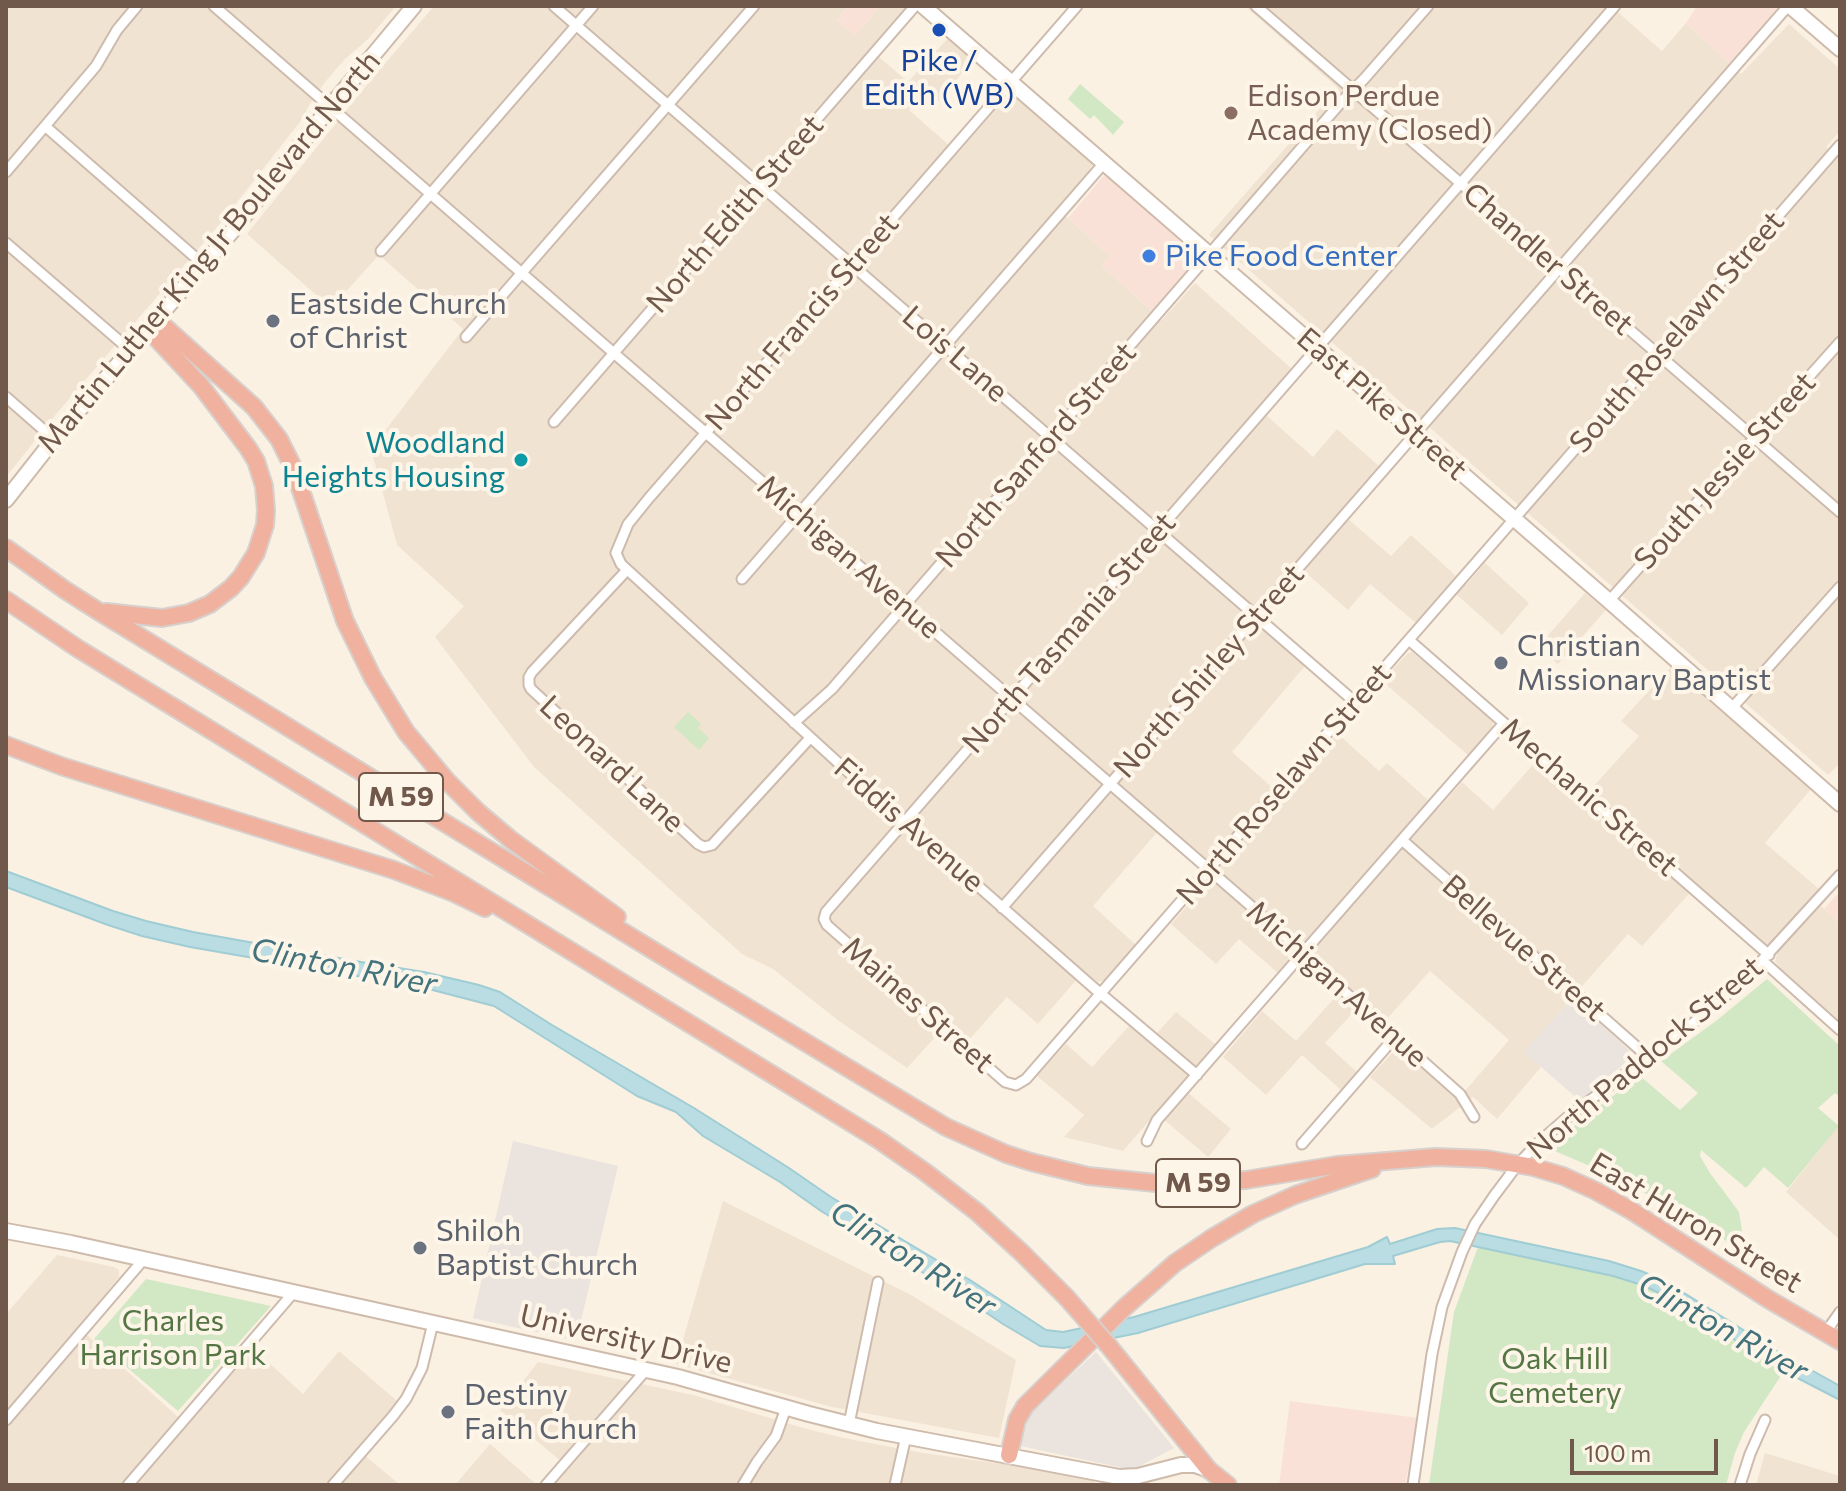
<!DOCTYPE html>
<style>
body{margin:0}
#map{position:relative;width:1846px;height:1491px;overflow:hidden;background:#faf1e3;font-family:Commissioner,sans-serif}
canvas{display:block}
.frame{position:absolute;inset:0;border:8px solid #70584b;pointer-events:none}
.scale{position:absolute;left:1570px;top:1439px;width:148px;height:36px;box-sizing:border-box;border:4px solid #70584b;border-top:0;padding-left:10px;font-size:24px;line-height:28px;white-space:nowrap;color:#70584b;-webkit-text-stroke:6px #fef5e9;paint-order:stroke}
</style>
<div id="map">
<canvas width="1846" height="1491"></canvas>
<div class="frame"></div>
<div class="scale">100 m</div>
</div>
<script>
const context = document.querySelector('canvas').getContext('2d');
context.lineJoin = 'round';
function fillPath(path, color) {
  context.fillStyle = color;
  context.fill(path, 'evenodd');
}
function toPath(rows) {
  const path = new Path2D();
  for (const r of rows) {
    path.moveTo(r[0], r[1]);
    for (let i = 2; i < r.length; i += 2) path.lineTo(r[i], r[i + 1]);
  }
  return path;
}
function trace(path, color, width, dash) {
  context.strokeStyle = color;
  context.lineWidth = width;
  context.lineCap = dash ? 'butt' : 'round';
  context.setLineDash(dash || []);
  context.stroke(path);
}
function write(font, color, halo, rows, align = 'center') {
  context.font = font + ' Commissioner,sans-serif';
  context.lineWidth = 8;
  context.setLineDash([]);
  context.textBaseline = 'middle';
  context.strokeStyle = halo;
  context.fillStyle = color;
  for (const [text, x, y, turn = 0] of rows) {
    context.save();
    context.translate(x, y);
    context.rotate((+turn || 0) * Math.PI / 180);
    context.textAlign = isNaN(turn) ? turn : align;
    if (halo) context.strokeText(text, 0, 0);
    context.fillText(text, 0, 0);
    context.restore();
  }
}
fillPath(toPath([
 [6,6,396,6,369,38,345,59,325,82,308,107,303,118,223,220,57,413,6,477],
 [434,6,849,6,837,20,855,35,881,6,907,6,871,50,908,82,949,37,974,59,934,106,921,95,909,110,958,153,1006,98,1011,94,1018,96,1093,162,1090,170,1057,208,1110,256,1102,266,1162,320,1195,283,1292,369,1258,408,1313,457,1337,429,1380,467,1341,513,1391,556,1411,535,1466,585,1485,563,1529,603,1502,635,1448,587,1416,623,1370,584,1348,610,1296,564,1249,617,1305,666,1232,752,1282,796,1337,733,1379,771,1387,763,1438,809,1462,782,1493,810,1537,760,1582,799,1639,736,1621,721,1671,667,1811,789,1765,843,1819,889,1812,898,1840,923,1840,1021,1780,968,1775,961,1777,955,1697,885,1642,946,1628,934,1525,1051,1541,1067,1497,1119,1473,1097,1432,1129,1370,1077,1406,1038,1465,1091,1509,1040,1430,971,1386,1020,1364,1001,1325,1043,1357,1072,1341,1090,1302,1055,1266,1095,1223,1057,1262,1011,1296,1041,1346,985,1315,958,1314,953,1318,946,1309,939,1304,942,1278,973,1239,939,1216,964,1171,924,1219,870,1165,823,1093,906,1136,945,1106,980,1098,982,1084,971,1038,1024,1007,997,968,1041,947,1024,907,1068,839,1021,773,969,742,954,534,767,435,637,464,606,397,545,371,449,463,329,379,255,331,308,247,234,366,86],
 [1245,6,1611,6,1662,51,1686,23,1741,74,1789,24,1840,69,1840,131,1826,147,1840,159,1840,763,1828,775,1209,235,1338,88],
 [1585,593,1606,610,1558,664,1538,647],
 [1412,652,1493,722,1492,729,1468,755,1382,681,1408,653],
 [1176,1012,1215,1044,1180,1086,1231,1129,1208,1157,1156,1113,1123,1151,1064,1137,1084,1115,1037,1076,1066,1044,1092,1067,1129,1026,1149,1042],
 [1840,1124,1840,1240,1786,1192],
 [723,1201,911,1295,1016,1360,999,1438,832,1407,676,1364],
 [57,1255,114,1267,119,1270,119,1277,78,1327,187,1425,254,1349,303,1394,339,1351,397,1401,357,1449,400,1485,6,1485,6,1314],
 [538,1362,693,1395,807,1429,844,1438,923,1453,1040,1469,1095,1480,1095,1485,555,1485,569,1468,500,1410],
 [490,1444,537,1485,455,1485],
 [1765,1453,1840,1476,1840,1485,1756,1485]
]), '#f1e3d2');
fillPath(toPath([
 [849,6,881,6,855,35,837,20],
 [1697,6,1773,6,1778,11,1731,65,1686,23],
 [1106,173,1203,256,1154,313,1102,266,1110,256,1068,218],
 [1840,891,1840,923,1824,909],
 [1290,1401,1418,1418,1405,1485,1279,1485]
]), '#fae1d8');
fillPath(toPath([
 [1572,998,1630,1051,1633,1057,1579,1100,1524,1052],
 [513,1141,618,1166,576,1341,473,1318],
 [1096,1352,1174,1448,1132,1470,1021,1446,1029,1415]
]), '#eae3de');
fillPath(toPath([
 [1080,84,1124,122,1113,135,1094,115,1090,119,1068,99],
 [688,712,701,724,698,728,709,738,699,750,674,727],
 [1767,979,1840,1046,1840,1097,1835,1093,1818,1108,1839,1126,1788,1188,1764,1167,1746,1188,1701,1150,1700,1156,1710,1173,1739,1212,1744,1244,1743,1252,1697,1222,1647,1194,1599,1170,1548,1148,1590,1113,1640,1076,1680,1110,1698,1093,1661,1061,1716,1021],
 [1478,1247,1613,1276,1645,1286,1669,1298,1784,1371,1744,1432,1735,1453,1726,1485,1429,1485,1454,1312],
 [146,1279,271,1306,178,1411,94,1339]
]), '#d2e7c3');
const water = toPath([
 [6,871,113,911,146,921,193,932,361,962,424,972,479,985,500,992,552,1025,694,1108,789,1168,831,1197,970,1280,1046,1330,1063,1332,1134,1317,1368,1247,1387,1237,1390,1244,1437,1229,1455,1228,1609,1261,1641,1271,1665,1281,1777,1351,1840,1386,1840,1400,1784,1371,1669,1298,1645,1286,1613,1276,1450,1241,1440,1242,1393,1256,1395,1264,1365,1264,1138,1333,1064,1348,1040,1346,1003,1324,960,1295,821,1211,780,1182,703,1136,676,1112,637,1096,494,1006,421,987,190,947,142,936,108,925,6,887,6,871]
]);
fillPath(water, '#b9dde2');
trace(water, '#a0ccd3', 2);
const street = toPath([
 [214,6,1297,946,1310,961,1460,1094,1474,1117],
 [554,6,1355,702],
 [1077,6,649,498,628,524,616,553,621,564,845,769,1094,988,1197,1075],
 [1256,6,1840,512],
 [1615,6,826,912,824,919,827,925,1005,1082,1016,1085,1026,1079,1840,145],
 [45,126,204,265],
 [6,172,96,66,117,30,137,6],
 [6,243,130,350],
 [381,251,593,6],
 [466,337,754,6],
 [6,397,54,439],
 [554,422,915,6],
 [627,570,532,672,529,677,529,685,531,689,698,844,704,847,712,845,810,738],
 [742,579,1104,163],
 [1609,601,1840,342],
 [1409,640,1769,955],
 [1732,708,1840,587],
 [794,723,832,689,845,674,1343,100,1364,79,1428,6],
 [1402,840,1647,1056],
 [1002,908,1788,6],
 [1763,961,1840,1030],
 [1147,1141,1157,1120,1504,723],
 [1302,1144,1395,1037],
 [1825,1333,1840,1312],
 [6,1420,144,1259],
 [849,1424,878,1282],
 [128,1485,294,1292],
 [333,1485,393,1416,406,1399,422,1368,433,1323],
 [546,1485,646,1370],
 [743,1485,757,1462,776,1436,786,1408],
 [895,1485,906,1436],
 [1413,1485,1432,1354,1442,1307,1462,1252,1475,1224,1494,1196,1518,1164,1538,1143,1569,1116,1701,1017,1744,980,1840,875],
 [1740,1485,1750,1454,1765,1420]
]);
const secondary = toPath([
 [923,6,1609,601,1840,804],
 [1790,6,1840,49],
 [6,500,54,439,234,229,330,107,414,6],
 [6,1231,71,1243,678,1377,809,1414,877,1431,1119,1477,1138,1476,1181,1465,1195,1465,1209,1470]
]);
const highway = toPath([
 [157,320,254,407,279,439,293,467,345,621,373,678,406,732,447,781,478,812,510,839,617,917],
 [6,548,65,590,98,611,705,982,946,1127,1006,1154,1031,1162,1088,1176,1165,1184,1246,1180,1337,1165,1436,1157,1486,1159,1533,1167,1563,1176,1596,1191,1632,1211,1768,1299,1840,1341],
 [6,600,77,648,879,1140,925,1172,977,1212,1022,1253,1067,1298],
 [106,612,162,618,189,613,210,604,231,588,241,577,256,553,265,525,266,510,264,486,256,461,248,448,201,386,148,329],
 [6,745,61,766,394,870,454,893,485,908],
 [1108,1345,1209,1470,1228,1485],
 [1009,1455,1017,1420,1025,1406,1124,1308,1175,1263,1212,1238,1253,1214,1295,1195,1372,1169]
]);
trace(street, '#cdbbae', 13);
trace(secondary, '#cfbbab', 18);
trace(highway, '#d7d0cd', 20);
trace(street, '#fff', 9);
trace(secondary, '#fff', 14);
trace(highway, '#f0b29e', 16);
const highwayBridge = toPath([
 [1067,1298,1108,1345]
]);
trace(highwayBridge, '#d7d0cd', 20, []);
trace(highwayBridge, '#f0b29e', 16);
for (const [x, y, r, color] of [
 [939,30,8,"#1a4fb4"],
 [1231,113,8,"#8d6e63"],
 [1149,256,8,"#3f7fe0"],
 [273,321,8,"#6b7280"],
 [521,460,8,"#0f9aa8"],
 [1501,663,8,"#6b7280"],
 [420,1248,8,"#6b7280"],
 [448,1412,8,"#6b7280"]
]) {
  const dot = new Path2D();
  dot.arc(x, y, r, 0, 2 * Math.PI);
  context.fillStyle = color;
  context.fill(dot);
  trace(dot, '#fef5e9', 3);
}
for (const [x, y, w] of [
 [401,797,84],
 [1198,1183,84]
]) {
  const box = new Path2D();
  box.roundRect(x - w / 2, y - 24, w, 48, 6);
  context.fillStyle = '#fef5e9';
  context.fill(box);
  trace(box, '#70584b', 2);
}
write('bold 28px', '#70584b', null, [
 ["M 59",401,797],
 ["M 59",1198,1183]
]);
write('30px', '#164399', '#fef5e9', [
 ["Pike /",939,61],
 ["Edith (WB)",939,95]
]);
write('30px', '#785e54', '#fef5e9', [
 ["Edison Perdue",1247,96],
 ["Academy (Closed)",1247,130]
], 'left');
write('30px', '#70584b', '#fef5e9', [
 ["North Edith Street",735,214,-49],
 ["Martin Luther King Jr Boulevard North",209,252,-50],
 ["Chandler Street",1548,259,41],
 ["North Francis Street",802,322,-49],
 ["South Roselawn Street",1677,332,-49],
 ["Lois Lane",955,354,41],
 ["East Pike Street",1382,404,41],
 ["North Sanford Street",1036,455,-49],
 ["South Jessie Street",1725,471,-48],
 ["Michigan Avenue",849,557,41],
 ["North Tasmania Street",1069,633,-49],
 ["North Shirley Street",1209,671,-49],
 ["Leonard Lane",612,764,43],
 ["North Roselawn Street",1284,784,-49],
 ["Mechanic Street",1589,797,41],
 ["Fiddis Avenue",909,825,41],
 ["Bellevue Street",1524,948,41],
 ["Michigan Avenue",1337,984,42],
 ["Maines Street",918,1005,41],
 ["North Paddock Street",1645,1058,-40],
 ["East Huron Street",1696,1223,31],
 ["University Drive",626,1339,13]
]);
write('30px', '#366cbe', '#fef5e9', [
 ["Pike Food Center",1165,256]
], 'left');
write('30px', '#5b616d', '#fef5e9', [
 ["Eastside Church",289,304],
 ["of Christ",289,338],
 ["Christian",1517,646],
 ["Missionary Baptist",1517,680],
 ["Shiloh",436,1231],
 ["Baptist Church",436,1265],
 ["Destiny",464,1395],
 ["Faith Church",464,1429]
], 'left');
write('30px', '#0d838f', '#fef5e9', [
 ["Woodland",505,443],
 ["Heights Housing",505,477]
], 'right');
write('30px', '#547644', '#fef5e9', [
 ["Charles",173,1321],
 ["Harrison Park",173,1355],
 ["Oak Hill",1555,1359],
 ["Cemetery",1555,1393]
]);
write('italic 32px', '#43737c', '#fef5e9', [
 ["Clinton River",344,967,11],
 ["Clinton River",913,1259,32],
 ["Clinton River",1723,1328,29]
]);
</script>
